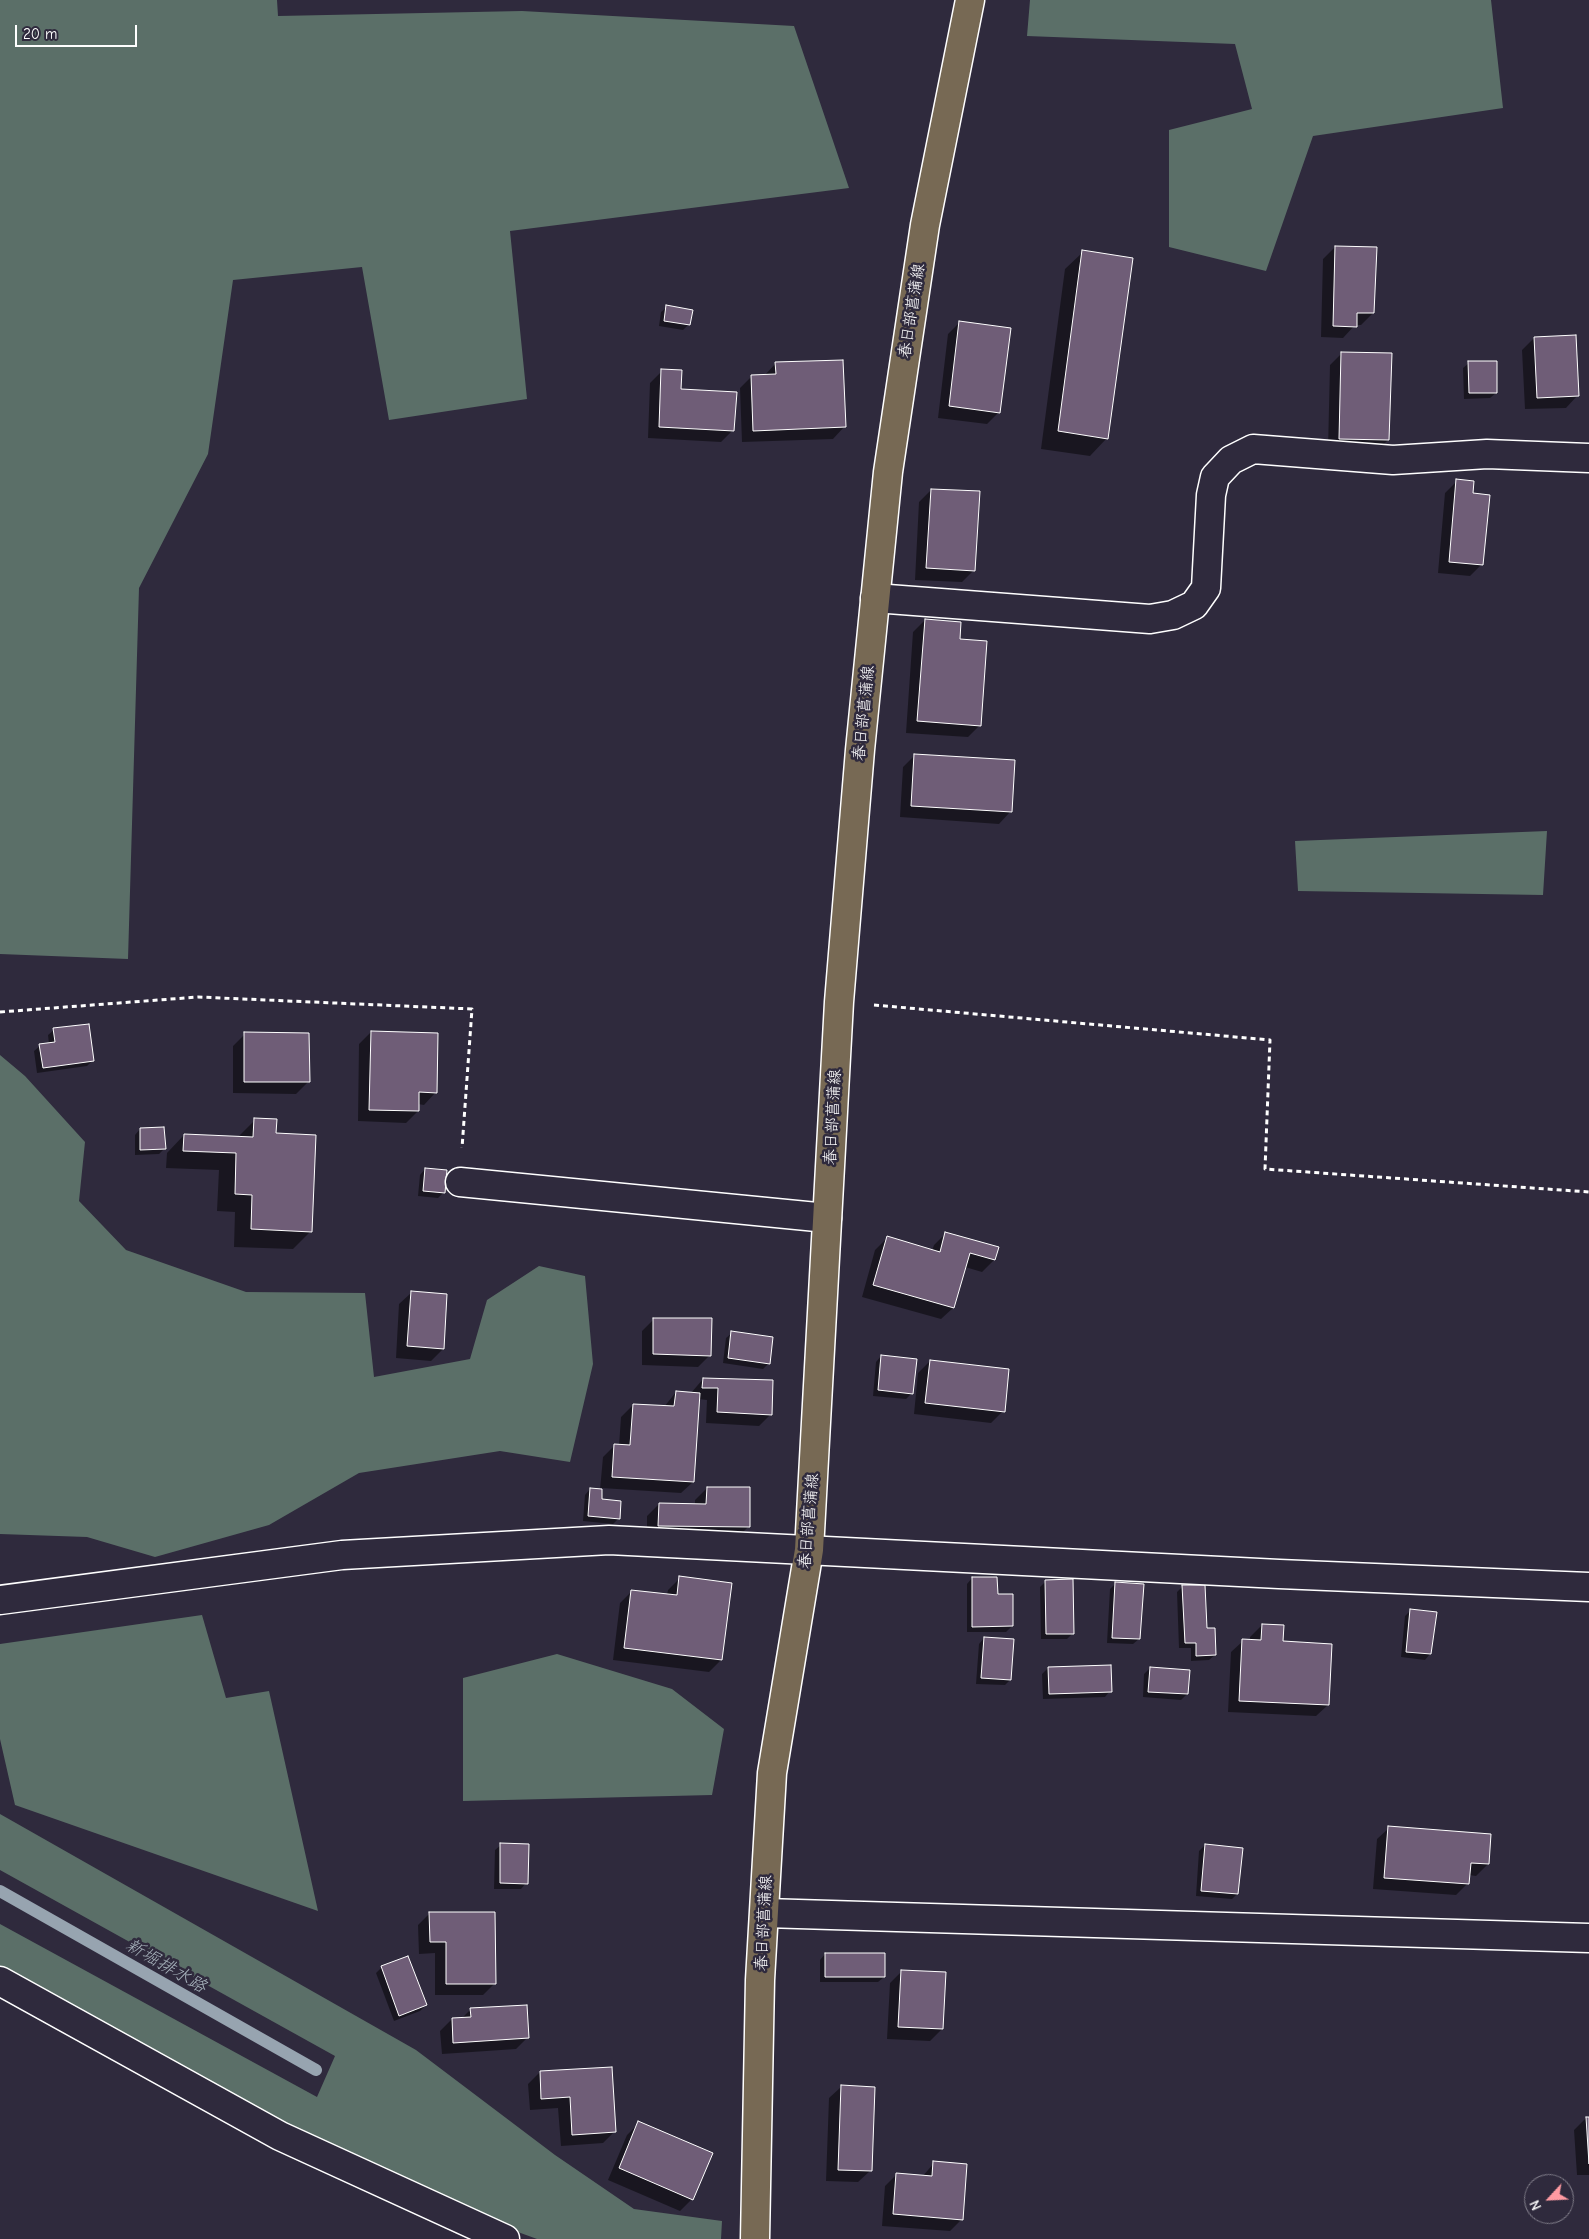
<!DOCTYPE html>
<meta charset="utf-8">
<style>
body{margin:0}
#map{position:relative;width:1589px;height:2239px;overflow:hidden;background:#2f2a3d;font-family:"Comic Neue",sans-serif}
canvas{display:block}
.north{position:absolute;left:1524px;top:2174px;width:50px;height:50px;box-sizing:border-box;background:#2f2a3d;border:1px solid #827f8b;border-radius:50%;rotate:245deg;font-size:14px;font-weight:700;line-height:20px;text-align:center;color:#fff}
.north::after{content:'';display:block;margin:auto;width:18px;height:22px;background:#ff9aa2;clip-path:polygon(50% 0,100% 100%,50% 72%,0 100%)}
.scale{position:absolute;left:15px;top:25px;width:122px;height:22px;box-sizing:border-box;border:2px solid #fff;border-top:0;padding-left:6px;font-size:15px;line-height:18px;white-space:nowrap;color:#fff;-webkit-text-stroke:4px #2f2a3d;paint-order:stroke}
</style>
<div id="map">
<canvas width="1589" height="2239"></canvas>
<div class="north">N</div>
<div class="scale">20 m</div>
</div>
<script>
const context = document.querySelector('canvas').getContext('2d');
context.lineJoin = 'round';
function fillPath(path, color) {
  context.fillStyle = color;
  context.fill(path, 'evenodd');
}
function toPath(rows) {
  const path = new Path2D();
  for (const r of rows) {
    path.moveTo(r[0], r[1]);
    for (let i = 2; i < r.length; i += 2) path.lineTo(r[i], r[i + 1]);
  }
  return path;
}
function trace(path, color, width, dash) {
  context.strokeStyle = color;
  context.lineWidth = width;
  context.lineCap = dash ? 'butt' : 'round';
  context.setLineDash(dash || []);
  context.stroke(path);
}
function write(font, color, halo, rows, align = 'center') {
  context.font = font + ' "Comic Neue","Klee One",sans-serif';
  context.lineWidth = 5;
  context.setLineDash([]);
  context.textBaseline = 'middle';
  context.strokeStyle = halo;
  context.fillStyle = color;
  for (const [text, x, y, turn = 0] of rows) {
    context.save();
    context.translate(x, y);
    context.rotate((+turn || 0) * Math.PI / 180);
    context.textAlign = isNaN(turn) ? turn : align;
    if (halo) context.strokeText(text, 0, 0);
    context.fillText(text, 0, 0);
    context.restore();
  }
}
fillPath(toPath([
 [0,0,277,0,278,16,522,11,794,26,849,188,510,231,527,399,389,420,362,267,233,280,208,454,139,588,128,959,0,954],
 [1030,0,1491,0,1503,108,1313,136,1266,271,1169,247,1169,130,1252,109,1235,44,1027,36],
 [1547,831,1543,895,1298,891,1295,841],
 [0,1055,25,1076,85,1142,79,1201,126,1250,246,1292,365,1293,374,1377,470,1359,487,1300,539,1266,585,1276,593,1364,570,1462,500,1451,359,1473,269,1525,155,1557,87,1537,0,1534],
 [202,1615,226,1698,269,1691,318,1911,15,1805,0,1739,0,1644],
 [557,1654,672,1689,724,1729,712,1795,463,1801,463,1678],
 [0,1814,416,2050,555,2155,634,2209,722,2221,721,2239,537,2239,507,2228,302,2131,73,2010,0,1968,0,1924,317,2097,335,2056,0,1870]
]), '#5b6f68');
fillPath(toPath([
 [1335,247,1373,313,1361,325,1355,325,1343,338,1321,337,1323,259],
 [1083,252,1107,438,1090,456,1041,449,1065,269],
 [667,307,689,324,683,330,659,326,661,312],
 [960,322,999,412,987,424,938,418,948,334],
 [1534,338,1577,396,1566,408,1525,409,1522,350],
 [1342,353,1388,440,1376,452,1328,450,1330,365],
 [776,363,844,427,833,439,742,442,740,388,752,376,764,376],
 [1469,363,1496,393,1490,398,1464,399,1463,368],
 [662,371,680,390,733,430,721,442,648,438,650,383],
 [1457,481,1471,494,1482,564,1470,576,1438,573,1445,493],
 [931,490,974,570,962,582,915,580,919,502],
 [925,620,959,640,980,725,968,737,906,733,913,632],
 [915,755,1010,812,999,824,900,817,903,767],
 [54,1030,93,1060,87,1066,37,1073,34,1051,40,1046,49,1044,48,1035],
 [371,1032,435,1093,424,1105,418,1104,418,1111,406,1123,358,1121,359,1044],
 [245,1034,308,1082,296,1094,233,1093,233,1046],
 [255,1120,275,1134,311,1231,293,1249,234,1247,235,1212,217,1211,219,1170,166,1168,167,1153,184,1135,237,1138],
 [140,1129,164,1149,159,1154,135,1155,135,1135],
 [425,1169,444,1192,438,1198,418,1196,420,1175],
 [946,1233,998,1248,994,1260,982,1272,965,1267,953,1308,941,1319,862,1297,875,1250,887,1238,932,1251,934,1245],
 [411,1293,443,1349,431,1361,396,1358,399,1304],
 [654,1319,710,1355,698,1367,642,1365,642,1331],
 [732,1333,769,1363,763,1369,723,1363,726,1338],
 [881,1356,912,1393,906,1399,873,1396,876,1362],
 [930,1361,1003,1411,991,1423,914,1414,918,1373],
 [703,1379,771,1414,759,1426,706,1423,707,1400,698,1399,693,1482,681,1493,601,1488,601,1500,619,1518,613,1524,583,1521,585,1495,590,1489,600,1490,603,1457,614,1446,619,1446,621,1417,633,1405,664,1407,676,1392,691,1393],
 [707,1488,748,1527,737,1538,647,1537,647,1516,659,1504,695,1505,695,1500],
 [680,1578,721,1660,709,1672,613,1660,620,1603,632,1591,667,1595,668,1590],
 [972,1578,997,1596,1012,1626,1006,1632,967,1632,967,1584],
 [1046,1581,1072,1634,1067,1639,1041,1639,1040,1587],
 [1115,1584,1139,1639,1133,1644,1107,1643,1110,1589],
 [1183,1586,1206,1629,1215,1655,1209,1660,1191,1661,1191,1648,1179,1648,1177,1592],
 [1411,1610,1430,1654,1425,1660,1401,1657,1405,1616],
 [1262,1625,1282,1642,1328,1705,1316,1716,1228,1712,1231,1652,1243,1641,1250,1641,1250,1637],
 [984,1638,1010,1680,1005,1685,976,1684,979,1644],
 [1048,1668,1110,1691,1105,1697,1043,1699,1042,1674],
 [1150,1668,1187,1694,1181,1700,1143,1697,1144,1674],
 [1389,1828,1488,1864,1476,1876,1469,1875,1468,1883,1456,1895,1373,1889,1377,1839],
 [501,1845,526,1883,521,1889,494,1889,495,1850],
 [1205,1845,1237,1894,1232,1899,1196,1896,1199,1851],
 [430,1913,495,1983,483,1995,435,1995,435,1953,419,1954,418,1925],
 [825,1954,884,1977,878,1982,820,1982,820,1960],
 [382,1967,426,2005,420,2011,394,2021,376,1973],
 [902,1971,942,2029,930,2041,887,2039,890,1983],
 [471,2009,527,2038,516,2049,442,2054,440,2031,452,2019,461,2019],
 [540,2072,615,2131,603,2143,561,2146,558,2108,530,2110,528,2084],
 [841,2087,870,2171,858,2182,826,2181,829,2098],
 [1586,2118,1589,2118,1589,2175,1577,2175,1574,2130],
 [639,2123,692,2199,680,2211,608,2180,627,2135],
 [934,2163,962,2219,950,2231,882,2226,885,2186,896,2175,922,2177]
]), '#0007');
trace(toPath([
 [0,1891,316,2070]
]), '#97a4b0', 12);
const building = toPath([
 [1335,246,1377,247,1374,313,1357,313,1357,327,1333,326,1335,246],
 [1082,250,1133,258,1108,439,1058,431,1082,250],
 [666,305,693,310,690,325,664,321,666,305],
 [959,321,1011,328,1000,413,949,406,959,321],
 [1576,335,1579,396,1537,398,1534,337,1576,335],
 [1341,352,1392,353,1389,440,1339,439,1341,352],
 [843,360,846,427,753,431,751,375,776,374,775,362,843,360],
 [1468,361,1497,361,1497,393,1469,393,1468,361],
 [661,369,682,370,681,389,737,392,734,431,659,427,661,369],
 [1456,479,1474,481,1473,493,1490,495,1483,565,1449,562,1456,479],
 [931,489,980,491,975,571,926,568,931,489],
 [925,619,961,622,960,639,987,641,981,726,917,721,925,619],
 [914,754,1015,760,1012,812,911,806,914,754],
 [89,1024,94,1061,43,1068,39,1044,55,1042,53,1028,89,1024],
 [371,1031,438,1033,437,1093,419,1092,419,1111,369,1110,371,1031],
 [244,1032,309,1033,310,1082,244,1082,244,1032],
 [254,1118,277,1119,276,1133,316,1135,312,1232,251,1229,252,1195,235,1194,236,1153,183,1151,184,1134,253,1137,254,1118],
 [164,1127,166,1149,140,1150,140,1128,164,1127],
 [425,1168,447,1170,445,1193,423,1191,425,1168],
 [945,1232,999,1247,995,1260,970,1253,954,1308,873,1285,887,1236,940,1252,945,1232],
 [411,1291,447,1294,444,1349,407,1346,411,1291],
 [653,1318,712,1318,711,1356,653,1354,653,1318],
 [731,1331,773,1337,770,1364,728,1358,731,1331],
 [881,1355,917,1359,913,1394,878,1390,881,1355],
 [930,1360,1009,1369,1005,1412,925,1403,930,1360],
 [703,1378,773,1380,772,1415,717,1412,718,1388,702,1388,703,1378],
 [676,1391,700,1393,694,1482,612,1477,614,1444,630,1445,633,1404,674,1406,676,1391],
 [707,1487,750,1487,750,1527,658,1526,659,1503,706,1504,707,1487],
 [590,1488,602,1489,602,1499,621,1501,620,1519,588,1516,590,1488],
 [679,1576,732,1583,722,1660,624,1648,631,1590,677,1595,679,1576],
 [972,1577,997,1577,998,1594,1013,1594,1013,1626,972,1627,972,1577],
 [1073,1579,1074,1634,1046,1634,1045,1580,1073,1579],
 [1115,1582,1144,1584,1140,1639,1112,1638,1115,1582],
 [1182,1585,1205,1585,1207,1628,1215,1628,1216,1655,1196,1656,1196,1643,1185,1643,1182,1585],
 [1410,1609,1437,1612,1431,1654,1406,1652,1410,1609],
 [1262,1624,1284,1625,1283,1641,1332,1644,1329,1705,1239,1701,1242,1639,1261,1640,1262,1624],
 [984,1637,1014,1639,1011,1680,981,1678,984,1637],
 [1111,1665,1112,1692,1049,1694,1048,1667,1111,1665],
 [1150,1667,1190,1670,1188,1694,1148,1692,1150,1667],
 [1388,1826,1491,1834,1489,1864,1471,1863,1469,1884,1384,1878,1388,1826],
 [500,1843,529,1844,528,1884,500,1883,500,1843],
 [1205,1844,1243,1848,1238,1894,1201,1891,1205,1844],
 [429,1912,495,1912,496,1984,446,1984,446,1942,430,1942,429,1912],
 [825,1953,885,1953,885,1977,825,1977,825,1953],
 [408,1956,427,2005,399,2016,381,1966,408,1956],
 [901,1970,946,1972,943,2029,898,2027,901,1970],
 [527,2005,529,2038,453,2043,452,2018,471,2017,470,2008,527,2005],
 [612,2067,616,2132,572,2135,570,2097,541,2099,540,2071,612,2067],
 [841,2085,875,2087,872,2171,838,2170,841,2085],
 [1586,2117,1589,2117,1589,2164,1586,2117],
 [638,2121,713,2153,693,2200,619,2168,638,2121],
 [933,2161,967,2164,963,2220,893,2214,896,2173,932,2176,933,2161]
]);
fillPath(building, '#6f5d77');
trace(building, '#fff', 1);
const minor = toPath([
 [875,598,1150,619,1173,615,1194,605,1206,588,1211,495,1215,477,1231,460,1253,449,1393,460,1487,454,1589,458],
 [460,1182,827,1218],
 [0,1600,342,1555,609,1540,1279,1574,1589,1587],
 [765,1913,1589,1938],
 [0,1981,280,2136,505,2239]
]);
const major = toPath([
 [755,2239,760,1980,772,1773,809,1550,839,1002,860,750,888,472,925,225,970,0]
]);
trace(minor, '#fff', 31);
trace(major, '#fff', 31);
trace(toPath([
 [874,1005,1270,1040,1265,1169,1589,1192],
 [0,1012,198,997,472,1009,462,1148]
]), '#fff', 3, [5, 4]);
trace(minor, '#2f2a3d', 28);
trace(major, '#776954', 28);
write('16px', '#fff', '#2f2a3d', [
 ["春日部菖蒲線",912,311,-81],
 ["春日部菖蒲線",864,713,-84],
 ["春日部菖蒲線",833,1117,-87],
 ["春日部菖蒲線",809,1521,-85],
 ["春日部菖蒲線",764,1923,-87]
]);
write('italic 18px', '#a8b4bd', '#2f2a3d', [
 ["新堀排水路",166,1966,30]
]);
</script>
